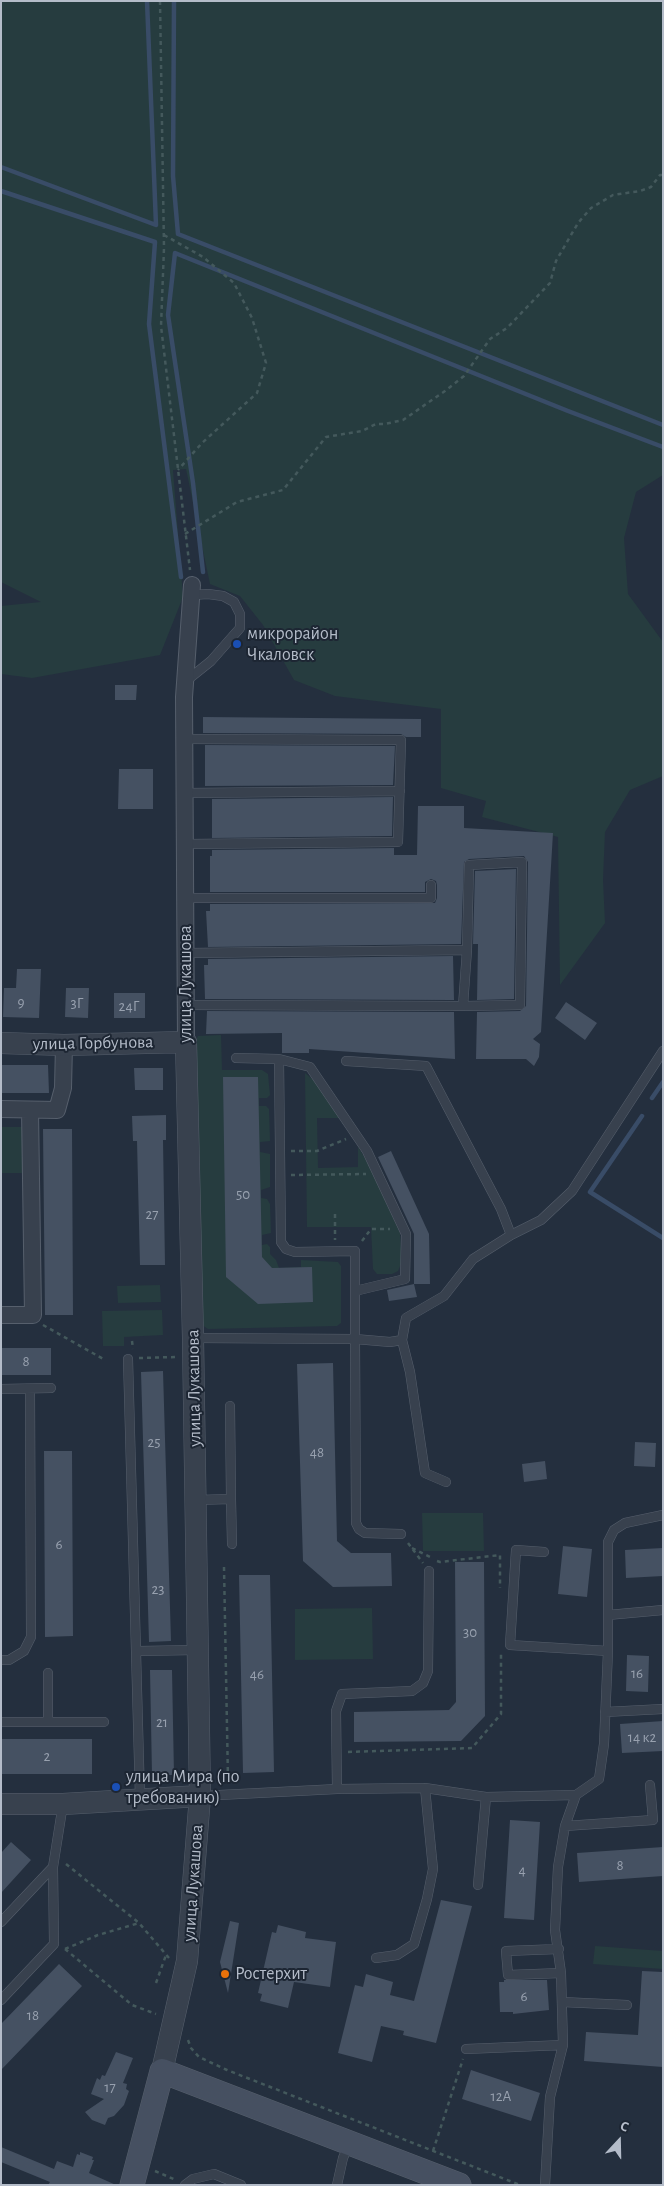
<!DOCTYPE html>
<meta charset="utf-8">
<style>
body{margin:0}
#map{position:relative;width:664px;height:2186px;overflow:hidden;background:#242f3e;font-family:"Alegreya Sans",sans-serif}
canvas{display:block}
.frame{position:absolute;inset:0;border:2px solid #b4bcc9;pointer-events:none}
.north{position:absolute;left:594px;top:2116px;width:50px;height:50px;-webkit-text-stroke:4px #1d2633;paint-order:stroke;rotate:21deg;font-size:14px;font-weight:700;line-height:20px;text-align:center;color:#b4bcc9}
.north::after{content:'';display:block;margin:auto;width:18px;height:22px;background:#b4bcc9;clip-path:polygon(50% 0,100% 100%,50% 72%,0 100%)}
</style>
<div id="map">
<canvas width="664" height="2186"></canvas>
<div class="frame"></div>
<div class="north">С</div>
</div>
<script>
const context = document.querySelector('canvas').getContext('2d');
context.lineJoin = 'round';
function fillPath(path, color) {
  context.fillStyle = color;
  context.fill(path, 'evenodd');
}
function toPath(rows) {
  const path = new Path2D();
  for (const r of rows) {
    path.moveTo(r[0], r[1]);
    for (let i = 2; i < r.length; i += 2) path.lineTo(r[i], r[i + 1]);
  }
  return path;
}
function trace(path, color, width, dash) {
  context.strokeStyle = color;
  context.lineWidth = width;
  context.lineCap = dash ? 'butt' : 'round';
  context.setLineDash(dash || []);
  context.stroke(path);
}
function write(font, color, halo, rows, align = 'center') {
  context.font = font + ' "Alegreya Sans",sans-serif';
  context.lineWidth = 4;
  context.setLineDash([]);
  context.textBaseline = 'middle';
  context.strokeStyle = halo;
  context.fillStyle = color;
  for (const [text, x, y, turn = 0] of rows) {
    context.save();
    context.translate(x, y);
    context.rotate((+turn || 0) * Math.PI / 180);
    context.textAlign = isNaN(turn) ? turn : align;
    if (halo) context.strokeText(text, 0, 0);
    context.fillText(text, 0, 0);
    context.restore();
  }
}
fillPath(toPath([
 [1,1,663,1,663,475,636,492,624,538,628,594,663,642,663,776,630,790,605,832,603,880,605,923,560,985,558,837,482,817,486,801,441,788,441,709,335,696,294,680,263,625,240,596,210,584,186,469,173,470,183,597,160,655,32,678,1,674,1,606,41,602,1,582],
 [221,1035,222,1070,262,1070,268,1074,270,1095,267,1098,259,1098,259,1106,266,1106,269,1109,270,1141,260,1142,260,1152,270,1154,270,1187,261,1190,261,1198,267,1199,270,1204,271,1233,262,1235,262,1245,267,1244,270,1247,270,1254,276,1260,279,1268,301,1267,301,1260,338,1262,341,1266,341,1323,337,1326,208,1329,202,1325,194,1044,198,1036],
 [305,1073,316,1082,340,1118,317,1118,318,1168,358,1167,358,1147,368,1163,400,1233,402,1262,398,1271,392,1274,377,1274,373,1269,371,1227,307,1227],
 [1,1127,23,1127,27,1173,1,1173],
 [160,1285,161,1302,118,1303,117,1286],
 [162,1310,163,1335,124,1337,124,1346,103,1346,102,1311],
 [422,1513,483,1513,484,1551,423,1551],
 [372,1608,373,1659,295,1660,295,1609],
 [595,1946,663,1951,663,1969,593,1964]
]), '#263c3f');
trace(toPath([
 [174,1,173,176,178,234,663,425],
 [1,167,156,225,147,1],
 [1,191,155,242,149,324,181,577],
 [203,572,193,483,168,315,175,253,568,411,663,447],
 [652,1098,663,1082],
 [642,1116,590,1192,663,1238]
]), '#394c67', 4.5);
fillPath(toPath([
 [115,685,137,685,136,700,115,700],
 [203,717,421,719,421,737,406,737,401,734,203,733],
 [205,745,395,746,393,785,205,786],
 [119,769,153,769,153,809,118,809],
 [393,797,392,836,212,838,212,799],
 [418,806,464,806,464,828,553,833,541,1032,533,1039,540,1044,539,1057,534,1066,526,1059,476,1059,477,1012,520,1011,526,1006,528,862,524,856,469,859,464,862,461,944,208,947,206,911,210,911,210,904,435,903,437,898,437,885,436,881,431,879,425,882,425,892,210,892,210,856,212,856,212,850,394,848,394,855,417,855],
 [516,869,514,999,477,1000,478,944,473,944,475,871],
 [453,956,454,1000,205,999,204,965,208,965,208,959],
 [17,969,41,969,39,1018,3,1017,4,988,16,988],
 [66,988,89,988,88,1018,65,1017],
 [114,993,145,993,145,1018,114,1018],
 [566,1002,597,1023,585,1040,555,1018],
 [207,1011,454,1012,455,1059,309,1049,309,1053,282,1053,282,1033,206,1034],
 [1,1065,48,1065,49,1093,1,1093],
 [134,1068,163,1068,163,1090,135,1090],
 [223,1077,258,1077,262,1257,272,1268,312,1267,313,1302,258,1304,226,1277],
 [166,1115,166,1140,163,1140,165,1265,140,1265,137,1141,133,1141,132,1116],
 [43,1129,72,1129,73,1315,45,1315],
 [391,1151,429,1234,430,1284,414,1284,414,1234,378,1157],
 [414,1284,417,1297,389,1301,387,1290],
 [1,1348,51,1348,51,1375,1,1375],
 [333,1363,337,1541,351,1553,391,1553,392,1586,333,1587,303,1561,297,1364],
 [163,1371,171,1641,149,1642,141,1372],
 [635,1442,656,1443,655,1467,634,1466],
 [44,1451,72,1451,73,1636,45,1637],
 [545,1461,547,1479,524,1482,522,1464],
 [563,1546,592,1549,587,1597,558,1594],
 [663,1548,663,1576,626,1578,625,1550],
 [455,1562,484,1562,485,1716,461,1741,354,1742,354,1712,449,1710,456,1702],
 [239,1575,270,1575,274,1772,243,1773],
 [627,1655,649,1656,648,1692,626,1691],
 [150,1670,172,1670,174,1775,152,1775],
 [663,1721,663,1751,622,1753,620,1724],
 [1,1739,92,1739,92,1774,1,1774],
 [510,1820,540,1822,534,1920,504,1918],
 [11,1842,31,1860,1,1893,1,1853],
 [663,1847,663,1876,579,1882,577,1853],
 [441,1900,472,1906,436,2043,403,2035,404,2031,381,2026,372,2062,338,2053,355,1985,363,1987,366,1974,393,1982,390,1995,414,2001],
 [230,1921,239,1923,228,1993,220,1962],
 [278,1925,306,1932,305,1938,336,1942,330,1987,294,1982,288,2008,260,2001,262,1994,258,1993,272,1932,276,1933],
 [59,1964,82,1986,1,2070,1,2024],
 [642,1971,663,1972,663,2067,584,2061,586,2032,638,2035],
 [504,1980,547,1980,549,2010,513,2014,513,2012,500,2012,499,1982,504,1982],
 [116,2052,133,2058,123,2083,127,2084,126,2089,129,2091,124,2105,114,2116,108,2118,105,2125,92,2120,85,2112,104,2099,91,2094,97,2078,100,2080,102,2075,105,2076],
 [471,2070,540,2093,531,2121,462,2099],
 [1,2147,54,2169,57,2161,73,2167,77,2154,80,2155,80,2152,93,2157,92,2160,94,2160,89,2173,116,2185,48,2185,50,2182,1,2162]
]), '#455162');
const service = toPath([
 [186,681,211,661,240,628,240,614,234,602,223,596,208,594,191,595],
 [185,739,401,740,398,842,185,844],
 [185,793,400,791],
 [185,898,431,898,431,885],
 [185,953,467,950],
 [186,1005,463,1006,520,1005,522,862,469,865,467,950,463,1006],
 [279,1059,310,1067,367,1151,406,1234,405,1279,355,1291],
 [346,1061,426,1066,501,1209,511,1235],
 [194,1338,355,1339,355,1251,295,1252,286,1249,281,1242,279,1059,236,1058],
 [128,1359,140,1798],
 [1,1389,51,1388],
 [446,1482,425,1473,410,1372,402,1340,406,1318,444,1296,473,1259,511,1235,541,1220,572,1191,663,1051],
 [231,1499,232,1544],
 [196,1500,231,1499,230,1406],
 [401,1534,365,1533,359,1529,356,1523,355,1339,390,1342,402,1340],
 [544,1552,516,1550,510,1645,608,1651],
 [608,1615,663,1610],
 [138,1651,197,1650],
 [1,1660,9,1660,24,1651,31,1637,30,1389],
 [605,1712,663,1709],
 [1,1722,104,1722],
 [48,1722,48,1673],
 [337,1789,336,1711,342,1694,412,1691,423,1683,428,1671,429,1571],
 [200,1796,337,1789,425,1788,486,1797,576,1795,599,1779,604,1744,608,1651,608,1542,614,1530,625,1523,663,1515],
 [565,1826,653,1820,650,1785],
 [478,1885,486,1797],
 [1,1922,53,1867,63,1804],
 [559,1949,506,1951,508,1975,561,1973],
 [376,1958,397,1955,414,1944,427,1899,433,1869,425,1788],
 [1,2000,54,1944,53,1867],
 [562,2002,627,2005],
 [466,2049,563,2045],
 [185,2185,193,2179,214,2174,241,2185],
 [337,2185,343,2158,349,2144],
 [545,2185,550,2097,563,2045,561,1973,555,1930,558,1867,565,1826,576,1795]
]);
const minor = toPath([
 [186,1042,184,697,192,585],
 [1,1109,57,1110,63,1088,64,1045],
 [1,1315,33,1315,30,1110]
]);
const tertiary = toPath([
 [1,1043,64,1045,186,1042,193,1338,200,1796,187,1961,162,2071],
 [1,1804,63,1804,200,1796]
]);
const secondary = toPath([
 [132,2185,162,2071,459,2185]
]);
trace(service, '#565f6c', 10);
trace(minor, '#565f6c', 18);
trace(tertiary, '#565f6c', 22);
trace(secondary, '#565f6c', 25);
trace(toPath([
 [160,1,164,248,161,326,190,570],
 [164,235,203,257,234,283,252,318,266,363,257,393,202,443,178,470],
 [185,534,237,502,283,490,326,437,362,431,376,424,385,424,403,420,445,391,464,376,490,339,507,328,550,283,556,261,578,223,591,208,613,195,640,191,651,187,660,175,663,175],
 [291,1151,317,1151,346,1139],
 [291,1175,366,1174],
 [335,1214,335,1240],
 [362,1241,371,1229,390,1229],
 [43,1325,105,1360],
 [132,1341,133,1349],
 [139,1358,176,1357],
 [408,1543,423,1563],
 [412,1548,432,1558],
 [437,1561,440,1562,500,1555,500,1588],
 [224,1567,228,1780],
 [348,1752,472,1748,501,1714,501,1654],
 [66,1864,139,1923,169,1958],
 [65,1949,132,2005,156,2014],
 [65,1949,98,1935,139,1923],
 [156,1983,166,1955],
 [188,2040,191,2048,199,2057,227,2070,520,2185],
 [433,2151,463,2059],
 [155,2171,176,2180]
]), '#44595c', 2.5, [4, 4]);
trace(service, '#38414e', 9);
trace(minor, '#38414e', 16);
trace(tertiary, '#38414e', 21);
trace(secondary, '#465061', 24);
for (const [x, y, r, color] of [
 [237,644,5,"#1a4fb4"],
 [116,1787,5,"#1a4fb4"],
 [225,1974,5,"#e8710a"]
]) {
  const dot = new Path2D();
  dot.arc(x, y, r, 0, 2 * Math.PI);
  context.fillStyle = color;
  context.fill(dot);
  trace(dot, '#1d2633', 2);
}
write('15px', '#98a1af', null, [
 ["9",21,1002],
 ["3Г",77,1003],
 ["24Г",129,1006],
 ["50",243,1194],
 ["27",152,1214],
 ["8",26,1361],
 ["25",154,1442],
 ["48",317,1452],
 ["6",59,1544],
 ["23",158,1589],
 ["30",470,1632],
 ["16",637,1673],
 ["46",257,1674],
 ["21",162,1722],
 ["14 к2",642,1737],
 ["2",47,1756],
 ["8",620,1865],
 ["4",522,1870],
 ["6",524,1996],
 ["18",33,2015],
 ["17",110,2087],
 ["12А",501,2096]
]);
write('18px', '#b4bcc9', '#1d2633', [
 ["микрорайон",247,634],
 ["Чкаловск",247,655],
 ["улица Мира (по",126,1777],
 ["требованию)",126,1798],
 ["Ростерхит",235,1974]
], 'left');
write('18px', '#b4bcc9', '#1d2633', [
 ["улица Лукашова",186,984,-90],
 ["улица Горбунова",93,1043,-1],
 ["улица Лукашова",194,1388,-91],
 ["улица Лукашова",193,1883,-86]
]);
</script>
